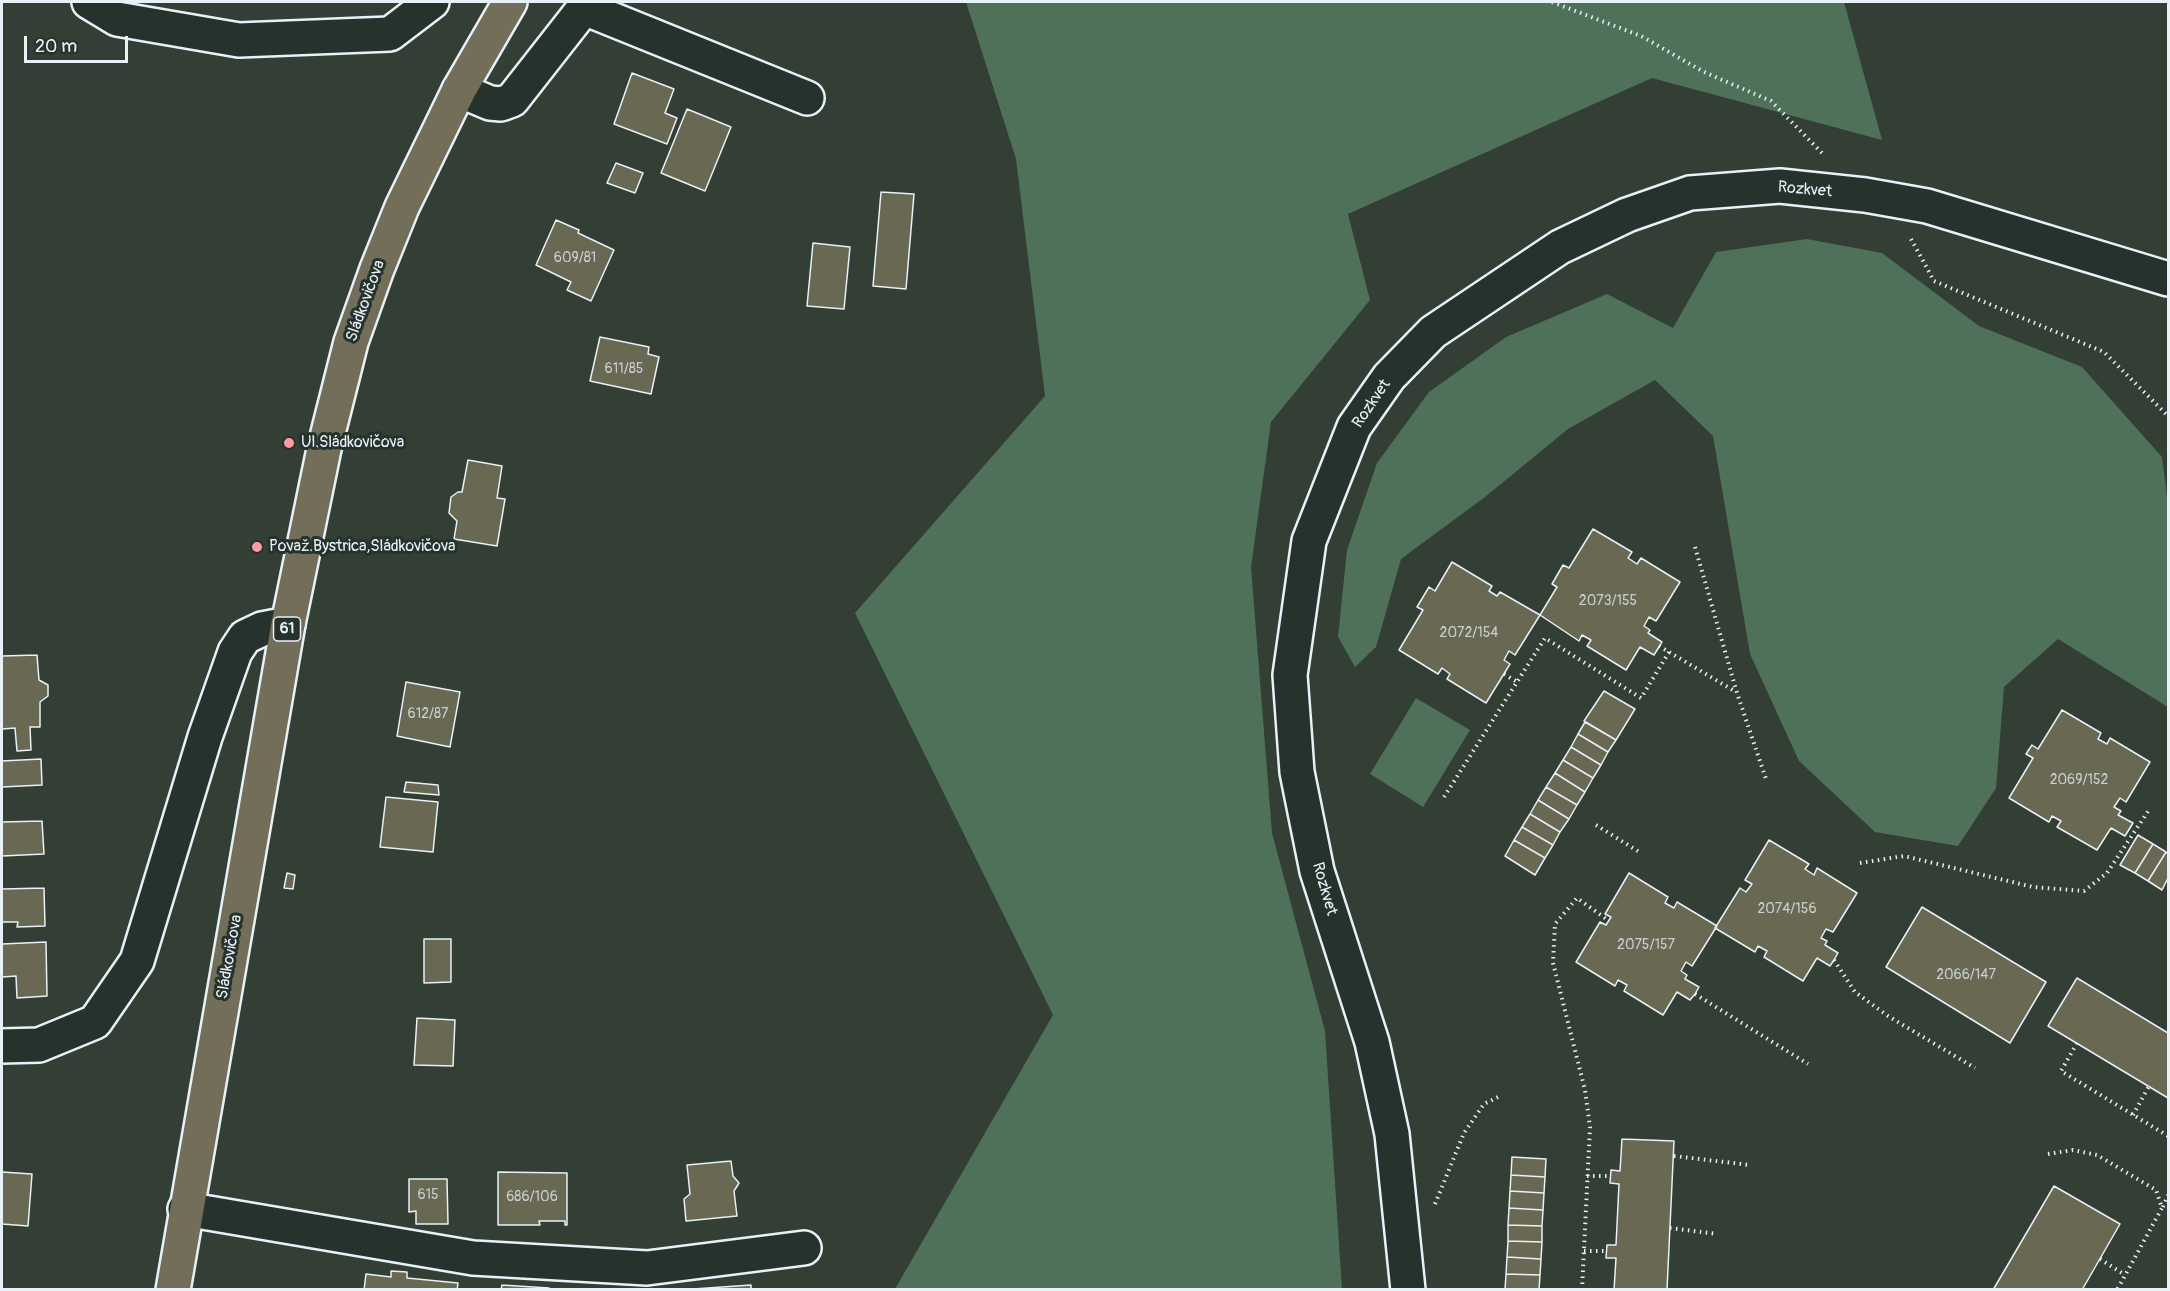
<!DOCTYPE html>
<meta charset="utf-8">
<style>
body{margin:0}
#map{position:relative;width:2170px;height:1291px;overflow:hidden;background:#333e35;font-family:Pangolin,sans-serif}
canvas{display:block}
.frame{position:absolute;inset:0;border:3px solid #e8f1f8;pointer-events:none}
.scale{position:absolute;left:24px;top:36px;width:104px;height:27px;box-sizing:border-box;border:3px solid #e8f1f8;border-top:0;padding-left:8px;font-size:18px;line-height:21px;white-space:nowrap;color:#e8f1f8;-webkit-text-stroke:4px #26332d;paint-order:stroke}
</style>
<div id="map">
<canvas width="2170" height="1291"></canvas>
<div class="frame"></div>
<div class="scale">20 m</div>
</div>
<script>
const context = document.querySelector('canvas').getContext('2d');
context.lineJoin = 'round';
function fillPath(path, color) {
  context.fillStyle = color;
  context.fill(path, 'evenodd');
}
function toPath(rows) {
  const path = new Path2D();
  for (const r of rows) {
    path.moveTo(r[0], r[1]);
    for (let i = 2; i < r.length; i += 2) path.lineTo(r[i], r[i + 1]);
  }
  return path;
}
function trace(path, color, width, dash) {
  context.strokeStyle = color;
  context.lineWidth = width;
  context.lineCap = dash ? 'butt' : 'round';
  context.setLineDash(dash || []);
  context.stroke(path);
}
function write(font, color, halo, rows, align = 'center') {
  context.font = font + ' Pangolin,sans-serif';
  context.lineWidth = 6;
  context.setLineDash([]);
  context.textBaseline = 'middle';
  context.strokeStyle = halo;
  context.fillStyle = color;
  for (const [text, x, y, turn = 0] of rows) {
    context.save();
    context.translate(x, y);
    context.rotate((+turn || 0) * Math.PI / 180);
    context.textAlign = isNaN(turn) ? turn : align;
    if (halo) context.strokeText(text, 0, 0);
    context.fillText(text, 0, 0);
    context.restore();
  }
}
fillPath(toPath([
 [966,2,1844,2,1882,140,1652,78,1348,214,1370,300,1271,422,1251,567,1272,833,1325,1031,1342,1289,895,1289,1053,1015,855,613,1045,396,1016,159],
 [1807,239,1882,253,1979,326,2082,367,2162,457,2168,503,2168,707,2058,639,2004,687,1996,788,1958,846,1875,832,1799,761,1750,654,1713,436,1655,380,1568,429,1485,497,1401,559,1376,647,1355,667,1338,637,1347,550,1377,463,1429,392,1506,337,1607,294,1673,328,1716,252],
 [1416,698,1470,730,1423,807,1370,774]
]), '#4f7059');
const building = toPath([
 [632,73,674,89,665,113,677,118,667,144,614,124,632,73],
 [687,109,731,127,705,191,661,173,687,109],
 [616,163,643,173,635,193,607,183,616,163],
 [881,192,914,194,906,289,873,286,881,192],
 [556,220,579,230,578,233,614,250,591,301,567,290,571,282,536,265,556,220],
 [813,243,850,247,844,309,807,306,813,243],
 [600,337,649,347,648,354,659,357,651,394,590,381,600,337],
 [468,460,502,466,497,498,505,499,497,546,454,539,457,521,449,513,451,497,458,492,462,492,468,460],
 [1593,529,1632,552,1628,558,1637,564,1641,558,1680,582,1656,621,1649,617,1644,626,1650,630,1648,633,1662,642,1654,655,1640,647,1626,670,1587,646,1591,640,1582,635,1579,641,1540,615,1557,587,1552,584,1563,565,1569,568,1593,529],
 [1452,562,1492,586,1489,591,1497,596,1500,592,1540,615,1515,655,1509,651,1504,660,1510,664,1486,703,1447,679,1450,674,1442,668,1438,674,1399,650,1423,610,1417,607,1429,587,1435,591,1452,562],
 [37,655,39,680,48,685,48,696,40,702,40,727,30,727,31,750,17,751,15,728,2,729,2,656,37,655],
 [406,682,460,692,450,747,397,736,406,682],
 [1604,691,1635,709,1616,740,1584,721,1604,691],
 [2062,710,2101,733,2098,739,2107,744,2110,738,2150,762,2126,802,2120,798,2114,807,2121,811,2118,815,2133,823,2125,836,2111,828,2097,850,2057,827,2061,821,2052,816,2049,822,2009,798,2033,758,2026,754,2032,745,2038,749,2062,710],
 [1585,722,1616,740,1608,752,1578,734,1585,722],
 [1578,734,1608,752,1601,765,1571,747,1578,734],
 [1571,747,1601,765,1593,778,1563,760,1571,747],
 [41,759,42,785,2,787,2,761,41,759],
 [1563,760,1593,778,1585,792,1555,773,1563,760],
 [1555,773,1585,792,1577,805,1546,787,1555,773],
 [406,782,438,785,439,795,404,792,406,782],
 [1546,787,1577,805,1569,819,1538,800,1546,787],
 [386,797,438,802,433,852,380,847,386,797],
 [1538,800,1569,819,1560,832,1530,814,1538,800],
 [1530,814,1560,832,1553,845,1522,827,1530,814],
 [42,821,44,854,2,856,2,822,42,821],
 [1522,827,1553,845,1545,858,1514,840,1522,827],
 [2138,835,2153,844,2135,873,2120,865,2138,835],
 [1514,840,1545,858,1535,875,1505,856,1514,840],
 [1769,840,1809,864,1805,869,1814,875,1817,868,1857,893,1833,932,1826,929,1821,938,1827,941,1825,945,1838,953,1834,960,1830,966,1817,958,1803,981,1764,957,1767,951,1758,946,1755,952,1715,928,1740,888,1746,892,1752,884,1745,880,1769,840],
 [2153,844,2166,852,2148,881,2135,873,2153,844],
 [2166,852,2168,854,2168,878,2162,890,2148,881,2166,852],
 [287,873,295,875,293,889,284,888,287,873],
 [1629,873,1668,897,1665,903,1674,908,1677,902,1717,926,1692,966,1686,962,1681,971,1687,975,1685,979,1699,987,1695,994,1690,1000,1677,992,1663,1015,1624,991,1627,985,1618,980,1615,986,1576,962,1600,922,1606,925,1611,917,1605,914,1629,873],
 [44,888,45,926,17,927,18,922,2,922,2,889,44,888],
 [1922,907,2046,982,2010,1043,1886,967,1922,907],
 [424,939,451,939,451,982,424,983,424,939],
 [46,942,47,996,17,998,16,976,2,977,2,944,46,942],
 [2077,978,2168,1033,2168,1098,2048,1026,2077,978],
 [417,1018,455,1020,453,1066,414,1065,417,1018],
 [1622,1139,1674,1141,1667,1290,1614,1290,1616,1258,1606,1258,1607,1245,1616,1245,1619,1184,1610,1183,1611,1170,1620,1171,1622,1139],
 [1512,1157,1546,1159,1545,1177,1511,1175,1512,1157],
 [731,1161,733,1176,739,1183,734,1191,737,1216,686,1221,684,1199,690,1194,687,1165,731,1161],
 [2,1172,32,1174,28,1226,2,1224,2,1172],
 [498,1172,567,1173,567,1225,565,1225,565,1221,539,1221,540,1225,498,1225,498,1172],
 [1511,1175,1545,1177,1544,1193,1510,1191,1511,1175],
 [409,1179,447,1179,448,1224,416,1224,416,1211,409,1212,409,1179],
 [2054,1186,2120,1224,2082,1290,1993,1290,2054,1186],
 [1510,1191,1544,1193,1543,1210,1509,1208,1510,1191],
 [1509,1208,1543,1210,1542,1226,1508,1225,1509,1208],
 [1508,1225,1542,1226,1542,1242,1508,1241,1508,1225],
 [1508,1241,1542,1242,1541,1259,1507,1257,1508,1241],
 [1507,1257,1541,1259,1540,1275,1506,1274,1507,1257],
 [391,1271,407,1272,407,1278,458,1283,457,1290,364,1290,366,1274,391,1277,391,1271],
 [1506,1274,1540,1275,1539,1290,1505,1290,1506,1274],
 [502,1285,549,1288,549,1290,501,1290,502,1285],
 [751,1285,751,1290,693,1289,751,1285]
]);
fillPath(building, '#686853');
trace(building, '#e8f1f8', 1.5);
const minor = toPath([
 [89,2,117,19,239,40,390,34,432,2],
 [459,90,490,103,501,104,512,100,584,8,807,98],
 [2,1046,39,1045,95,1022,137,961,205,737,235,652,245,637,262,629,288,624],
 [185,1209,473,1258,647,1268,804,1248],
 [1408,1290,1392,1134,1372,1042,1317,871,1297,772,1290,675,1309,541,1354,427,1389,377,1433,332,1560,247,1627,215,1690,193,1780,186,1865,195,1927,206,2168,279]
]);
const major = toPath([
 [173,1290,288,624,324,449,351,342,377,269,402,207,459,90,510,2]
]);
trace(minor, '#e8f1f8', 38);
trace(major, '#e8f1f8', 38);
trace(toPath([
 [1552,2,1641,36,1704,72,1771,101,1824,155],
 [1911,239,1934,281,2104,352,2168,416],
 [1695,547,1737,693,1766,779],
 [1659,646,1736,692],
 [1504,674,1517,682],
 [1444,797,1545,638,1641,698,1669,652],
 [1596,825,1641,853],
 [1860,863,1904,856,2033,887,2084,891,2107,873,2149,810],
 [1834,960,1855,992,1888,1016,1975,1068],
 [1695,994,1808,1064],
 [2077,1043,2061,1071,2168,1136],
 [2133,1115,2149,1086],
 [2048,1154,2073,1150,2097,1155,2156,1190,2162,1208,2117,1290],
 [1674,1156,1750,1165],
 [1587,1176,1610,1176],
 [1435,1204,1464,1133,1484,1104,1500,1096],
 [2163,1207,2168,1195],
 [1670,1228,1717,1234],
 [1584,1251,1606,1251],
 [2100,1259,2125,1275],
 [1582,1290,1590,1127,1585,1090,1553,963,1555,924,1577,898,1609,921]
]), '#e8f1f8', 4, [1.5, 4.5]);
trace(minor, '#26332d', 33);
trace(major, '#726e59', 33);
for (const [x, y, r, color] of [
 [289,443,6,"#ff9aa2"],
 [257,547,6,"#ff9aa2"]
]) {
  const dot = new Path2D();
  dot.arc(x, y, r, 0, 2 * Math.PI);
  context.fillStyle = color;
  context.fill(dot);
  trace(dot, '#26332d', 2);
}
write('14px', '#c8cfcf', null, [
 ["609/81",575,258],
 ["611/85",624,369],
 ["2073/155",1608,601],
 ["2072/154",1469,633],
 ["612/87",428,714],
 ["2069/152",2079,780],
 ["2074/156",1787,909],
 ["2075/157",1646,945],
 ["2066/147",1966,975],
 ["615",428,1195],
 ["686/106",532,1197]
]);
for (const [x, y, w] of [
 [287,629,27]
]) {
  const box = new Path2D();
  box.roundRect(x - w / 2, y - 12, w, 24, 4.5);
  context.fillStyle = '#26332d';
  context.fill(box);
  trace(box, '#e8f1f8', 1.5);
}
write('bold 15px', '#e8f1f8', null, [
 ["61",287,629]
]);
write('16px', '#e8f1f8', '#26332d', [
 ["Rozkvet",1805,190,5],
 ["Sládkovičova",366,301,-70],
 ["Rozkvet",1372,404,-56],
 ["Rozkvet",1324,889,74],
 ["Sládkovičova",230,957,-80]
]);
write('16px', '#e8f1f8', '#26332d', [
 ["Ul.Sládkovičova",301,443],
 ["Považ.Bystrica,Sládkovičova",269,547]
], 'left');
</script>
